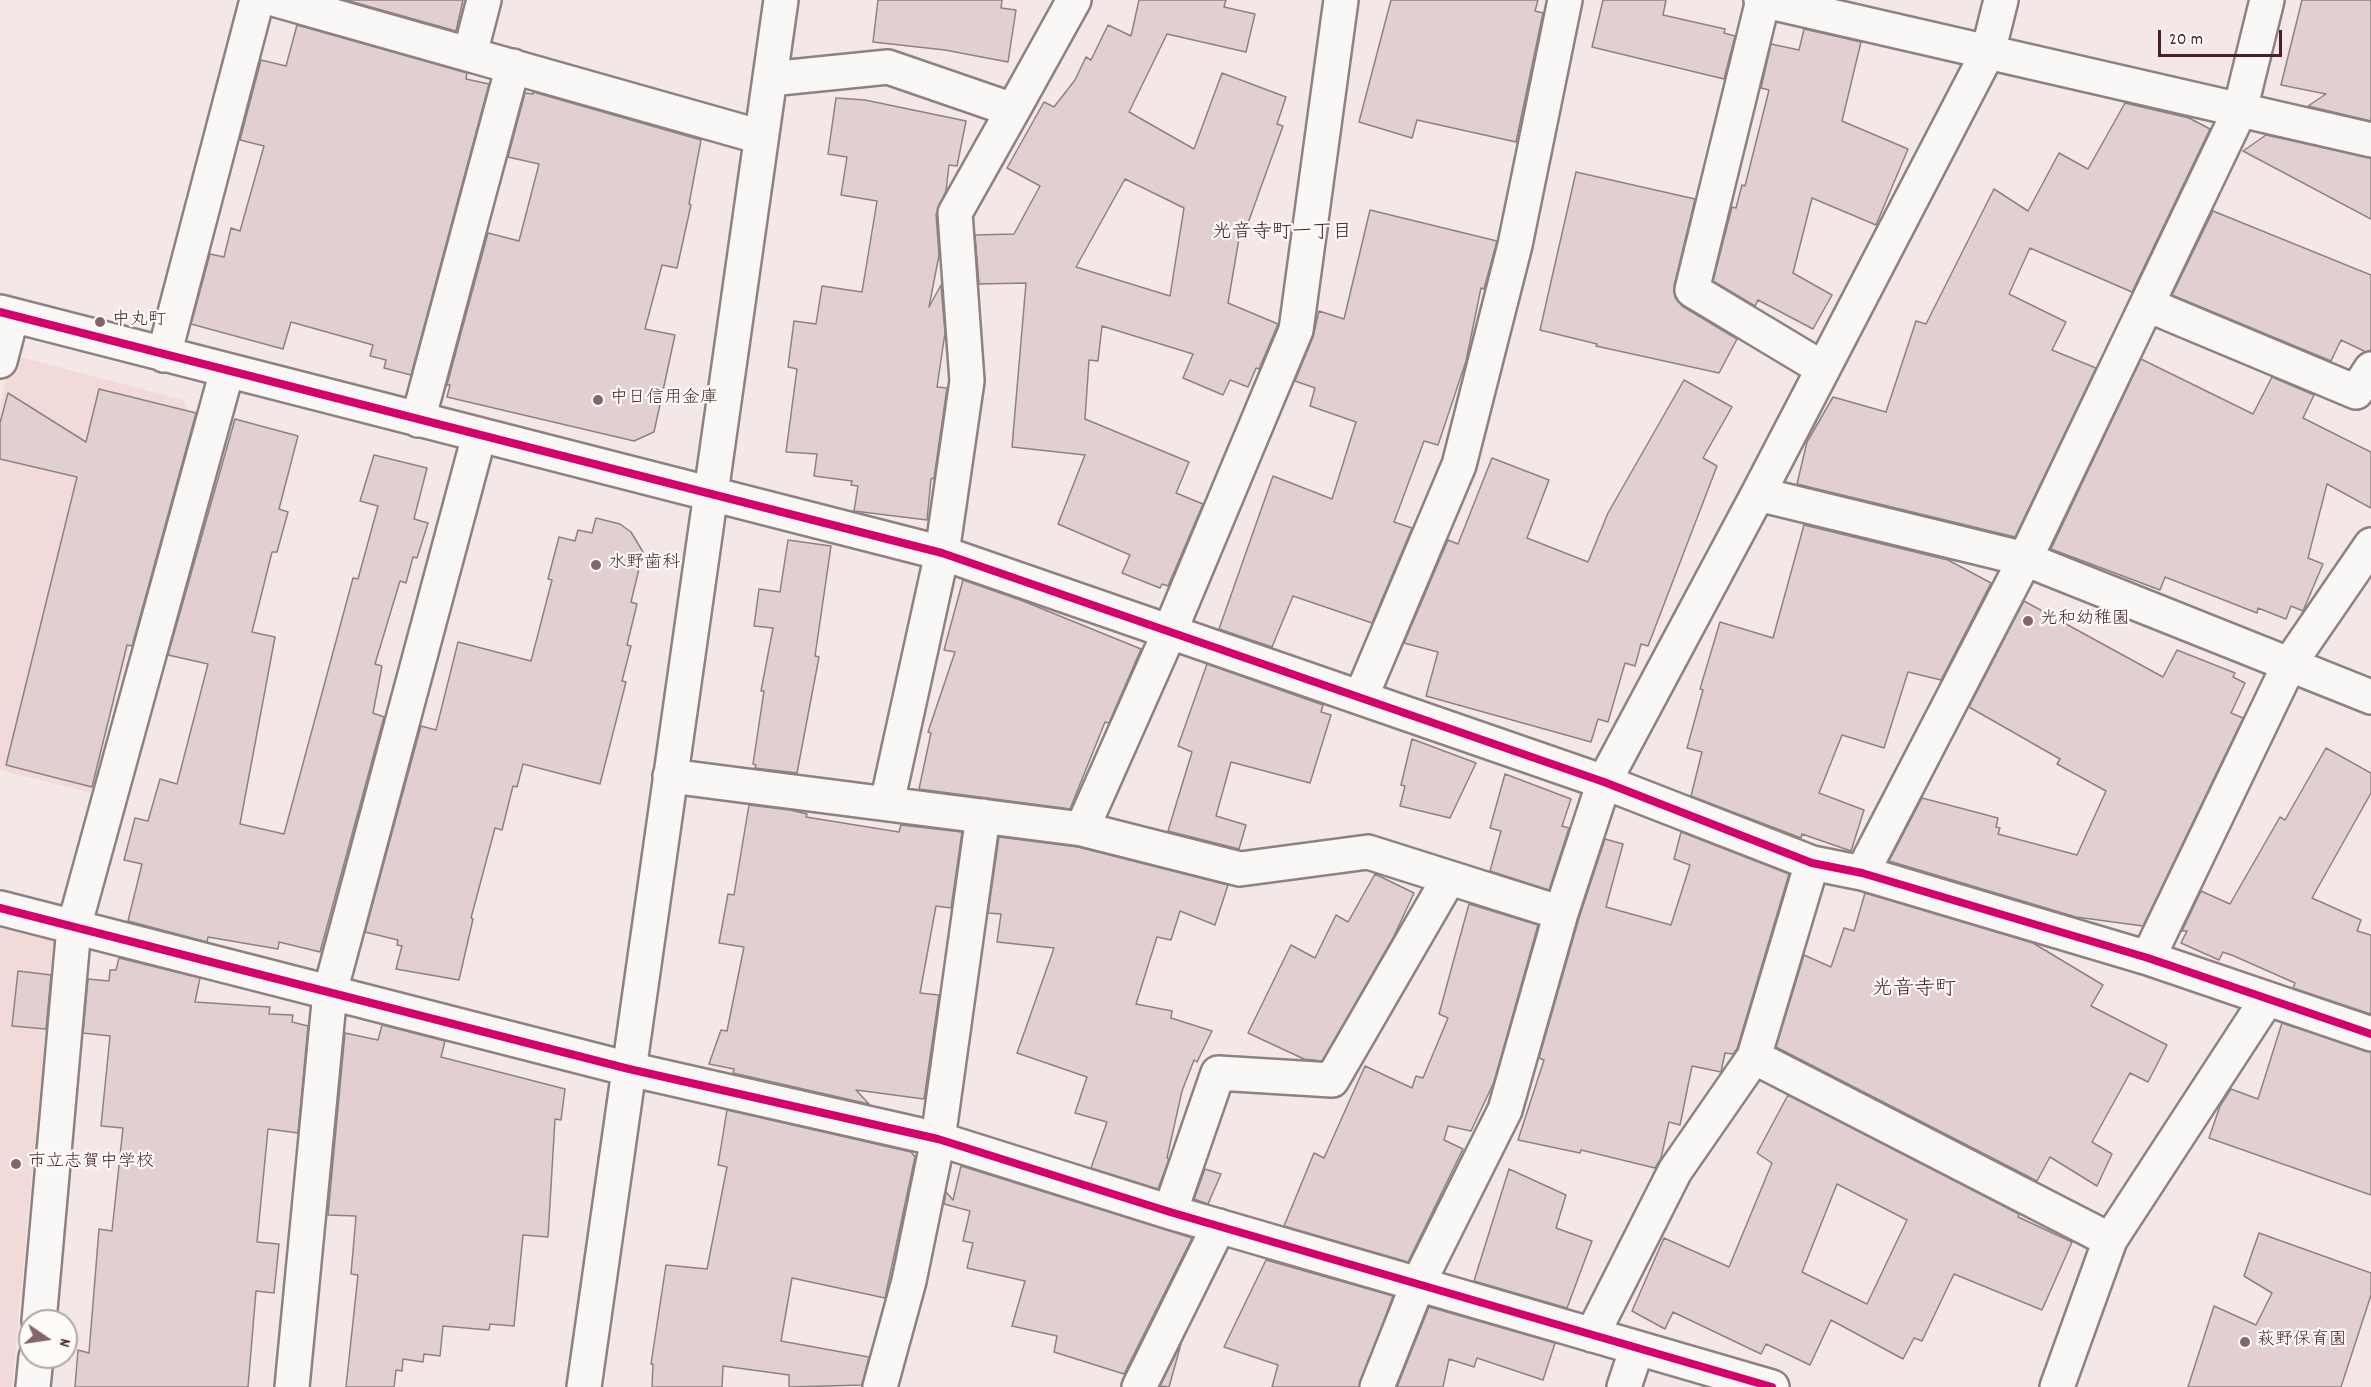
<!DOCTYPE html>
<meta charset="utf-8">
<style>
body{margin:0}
#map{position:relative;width:2371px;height:1387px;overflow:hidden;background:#f3e8e6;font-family:Dekko,sans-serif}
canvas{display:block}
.north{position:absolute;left:18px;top:1309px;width:60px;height:60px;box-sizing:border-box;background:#fdfcf7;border:2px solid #b5a4a5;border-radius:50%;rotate:103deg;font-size:16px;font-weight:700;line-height:24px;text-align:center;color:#4a1f2b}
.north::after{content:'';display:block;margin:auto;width:21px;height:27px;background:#85656c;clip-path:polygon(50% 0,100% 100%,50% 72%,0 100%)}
.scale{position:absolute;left:2158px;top:30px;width:124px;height:27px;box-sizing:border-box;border:3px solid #4a1f2b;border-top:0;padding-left:8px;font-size:18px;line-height:21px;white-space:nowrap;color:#4a1f2b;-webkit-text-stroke:4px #fdfcf7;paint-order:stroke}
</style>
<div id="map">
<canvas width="2371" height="1387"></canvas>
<div class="north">N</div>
<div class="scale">20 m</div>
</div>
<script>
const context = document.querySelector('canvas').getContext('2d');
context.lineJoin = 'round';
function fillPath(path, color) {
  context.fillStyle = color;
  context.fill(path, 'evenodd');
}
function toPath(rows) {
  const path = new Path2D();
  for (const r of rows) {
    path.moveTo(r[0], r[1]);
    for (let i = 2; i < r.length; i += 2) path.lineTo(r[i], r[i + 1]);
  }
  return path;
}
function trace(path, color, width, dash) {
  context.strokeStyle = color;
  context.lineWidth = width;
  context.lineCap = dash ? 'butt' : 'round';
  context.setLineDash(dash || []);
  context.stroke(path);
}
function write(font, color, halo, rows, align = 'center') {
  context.font = font + ' Dekko,"Klee One",sans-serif';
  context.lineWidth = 4.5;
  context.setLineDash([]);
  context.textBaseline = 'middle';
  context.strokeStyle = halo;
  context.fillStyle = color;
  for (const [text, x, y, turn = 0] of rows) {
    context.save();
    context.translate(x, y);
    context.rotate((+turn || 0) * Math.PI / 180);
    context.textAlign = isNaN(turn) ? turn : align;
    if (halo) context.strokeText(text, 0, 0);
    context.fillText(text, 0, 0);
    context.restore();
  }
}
fillPath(toPath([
 [13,355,183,400,190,414,91,793,0,770,0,405],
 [0,928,54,941,12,1387,0,1387]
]), '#f1dad7');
const building = toPath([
 [346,0,463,0,456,31,346,0],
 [878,0,1002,0,1001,8,1016,10,1008,62,945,50,873,42,878,0],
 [1139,0,1226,0,1224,7,1255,14,1246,52,1167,34,1129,112,1194,149,1222,73,1286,97,1277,124,1283,126,1248,223,1242,221,1228,303,1278,324,1259,369,1256,368,1248,387,1230,380,1223,395,1183,378,1193,354,1102,326,1098,361,1089,360,1085,419,1189,462,1176,493,1203,504,1168,586,1162,584,1160,588,1122,573,1130,555,1058,524,1085,455,1012,447,1026,283,979,284,975,235,1014,234,1040,186,1007,168,1044,102,1054,107,1075,80,1086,57,1091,60,1108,25,1131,36,1139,0],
 [1125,179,1184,208,1170,296,1076,267,1125,179],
 [1391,0,1538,0,1535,11,1543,13,1516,142,1417,120,1412,138,1359,122,1391,0],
 [1603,0,1666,0,1663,15,1725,29,1724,33,1735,36,1724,79,1592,47,1603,0],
 [2302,0,2371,0,2371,121,2308,106,2326,94,2281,85,2302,0],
 [297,25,467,73,466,79,489,84,411,375,384,368,386,360,370,356,373,345,291,322,283,349,191,324,210,254,224,257,231,228,240,231,264,146,240,140,261,60,286,66,297,25],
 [1804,29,1861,42,1842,121,1908,149,1876,225,1812,198,1793,273,1832,295,1813,329,1758,300,1755,306,1713,281,1732,207,1736,208,1742,185,1745,186,1769,90,1761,88,1771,44,1799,50,1804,29],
 [533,92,701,140,689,204,691,205,677,268,662,265,645,329,675,335,654,432,634,441,447,397,450,385,447,385,488,233,519,241,539,164,508,157,525,93,533,94,533,92],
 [836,98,865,100,966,121,957,166,949,165,946,191,936,214,939,255,929,307,941,285,945,333,937,387,947,388,934,478,931,479,927,520,854,511,858,486,851,485,852,481,814,476,817,454,786,452,797,369,788,367,794,321,816,324,822,286,862,292,877,201,841,195,847,157,828,154,836,98],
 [2125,103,2189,118,2210,129,2132,292,2030,248,2009,294,2066,322,2052,350,2096,368,2015,537,1797,484,1807,442,1833,397,1886,412,1916,321,1926,324,1994,189,2028,211,2059,153,2088,169,2125,103],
 [2266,135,2371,158,2371,219,2243,151,2266,135],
 [1576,172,1695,199,1674,286,1675,297,1682,306,1737,339,1719,373,1596,346,1597,344,1540,330,1576,172],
 [1370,210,1497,241,1484,289,1481,288,1466,361,1438,445,1424,441,1394,522,1412,528,1372,623,1293,596,1272,647,1219,629,1273,476,1332,499,1356,422,1310,406,1315,388,1295,381,1313,337,1319,311,1344,319,1370,210],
 [2213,211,2371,275,2371,350,2366,352,2341,340,2331,361,2172,295,2213,211],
 [2141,359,2253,414,2272,377,2314,395,2303,418,2371,452,2371,508,2327,484,2308,558,2323,564,2303,611,2291,606,2286,619,2258,608,2257,613,2165,577,2160,590,2051,549,2141,359],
 [1684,380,1732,407,1703,458,1717,466,1648,646,1641,644,1635,666,1625,663,1608,722,1598,719,1591,742,1426,696,1438,652,1404,643,1448,540,1458,544,1492,458,1549,480,1527,538,1588,562,1608,513,1684,380],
 [99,389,196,413,132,646,127,645,92,787,6,765,77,477,0,459,0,423,8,393,86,442,99,389],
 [235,419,298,436,279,509,288,512,277,552,272,552,252,632,275,637,240,824,284,834,353,578,358,579,378,506,360,501,374,455,427,468,414,519,428,523,417,558,413,557,406,583,400,581,375,664,382,666,373,713,384,717,320,952,279,942,278,949,208,937,207,942,128,921,142,864,124,860,135,818,148,821,160,779,177,784,208,664,168,655,235,419],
 [596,518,620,524,631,532,643,552,631,602,637,604,627,645,631,646,622,681,626,682,600,784,523,764,517,787,513,786,502,830,495,828,471,918,473,919,459,980,396,969,402,946,397,945,398,940,365,932,421,726,436,730,458,642,531,661,552,580,548,579,559,537,575,541,578,530,592,533,596,518],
 [1804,525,1948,560,1991,583,1941,680,1908,672,1884,748,1842,735,1819,793,1864,810,1851,851,1802,834,1801,838,1691,796,1702,752,1687,748,1703,690,1700,689,1720,622,1773,638,1804,525],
 [788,540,831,546,815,656,819,657,797,773,755,768,756,765,753,764,764,691,761,691,773,628,754,626,759,589,780,592,788,540],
 [963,580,1023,601,1141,649,1109,723,1105,722,1070,809,919,789,931,733,928,732,955,652,944,650,963,580],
 [2024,601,2163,677,2177,650,2235,673,2233,677,2245,683,2231,713,2243,718,2143,926,2076,917,1889,861,1922,798,1998,818,1996,827,2000,828,1998,834,2077,855,2106,791,2057,764,2060,759,1969,707,2024,601],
 [1207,664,1323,705,1321,712,1331,715,1310,783,1231,762,1216,816,1246,825,1239,849,1168,831,1192,752,1178,746,1207,664],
 [1412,739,1476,763,1450,818,1400,806,1405,786,1401,785,1412,739],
 [2326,748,2371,773,2371,793,2312,898,2361,920,2357,931,2371,935,2371,1014,2293,988,2295,983,2234,956,2223,952,2219,960,2181,943,2187,931,2182,931,2201,891,2230,904,2280,817,2285,820,2326,748],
 [1505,774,1571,799,1562,826,1569,828,1549,890,1490,871,1501,831,1490,828,1505,774],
 [749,805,790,810,807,814,806,817,899,832,901,825,962,832,951,908,936,906,920,993,939,995,924,1099,856,1090,869,1104,733,1073,734,1069,709,1064,721,1030,727,1031,744,947,719,943,728,894,734,895,749,805],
 [1681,832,1789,874,1737,1049,1733,1054,1725,1053,1721,1072,1692,1066,1680,1125,1669,1122,1661,1158,1655,1168,1581,1150,1580,1153,1518,1140,1544,1060,1539,1058,1579,918,1605,839,1623,844,1606,907,1671,925,1690,865,1674,859,1681,832],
 [999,837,1078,847,1228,885,1215,925,1180,911,1171,940,1157,937,1136,1004,1172,1011,1171,1018,1212,1031,1197,1062,1194,1060,1182,1091,1167,1158,1169,1159,1158,1189,1091,1168,1107,1122,1075,1113,1087,1077,1017,1053,1054,948,997,942,1001,914,988,913,999,837],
 [1375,874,1414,893,1394,936,1322,1061,1304,1059,1248,1033,1291,945,1315,958,1336,915,1348,922,1375,874],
 [1865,893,2033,943,2103,985,2091,1006,2167,1045,2148,1082,2130,1073,2092,1142,2112,1154,2097,1186,2050,1157,2037,1181,1776,1047,1804,955,1831,967,1844,928,1854,931,1865,893],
 [1469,904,1538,925,1494,1082,1471,1131,1448,1126,1444,1140,1463,1149,1408,1262,1284,1226,1314,1153,1324,1158,1365,1066,1412,1088,1416,1076,1423,1078,1448,1018,1439,1014,1469,904],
 [119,958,200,978,195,1002,270,1007,269,1014,293,1015,292,1022,308,1026,298,1133,268,1129,257,1242,279,1244,274,1293,256,1291,248,1387,75,1387,78,1350,89,1353,99,1229,112,1231,123,1128,101,1126,110,1036,83,1033,88,979,109,981,110,970,116,970,119,958],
 [18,971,51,975,46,1029,12,1026,18,971],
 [2282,1023,2371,1052,2371,1195,2209,1138,2220,1106,2231,1089,2258,1099,2282,1023],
 [382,1025,445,1041,441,1057,565,1089,561,1120,555,1119,548,1237,523,1235,514,1326,490,1324,489,1330,443,1326,440,1356,424,1354,423,1362,403,1359,402,1371,396,1370,394,1387,346,1387,358,1275,351,1274,356,1216,328,1215,345,1033,378,1040,382,1025],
 [1788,1095,2019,1214,2018,1217,2072,1242,2042,1310,1954,1274,1922,1341,1914,1338,1903,1359,1831,1320,1810,1365,1766,1344,1761,1354,1673,1312,1665,1329,1632,1311,1664,1238,1729,1267,1772,1163,1757,1153,1788,1095],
 [1837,1184,1907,1220,1867,1304,1802,1272,1837,1184],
 [727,1110,911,1152,915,1157,885,1298,792,1278,781,1341,869,1357,862,1385,789,1387,789,1375,723,1366,722,1387,652,1387,653,1364,651,1364,666,1265,707,1269,727,1167,718,1165,727,1110],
 [961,1166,1192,1238,1124,1374,1054,1352,1057,1336,1012,1326,1025,1281,967,1268,973,1243,963,1241,970,1211,944,1204,946,1192,953,1200,961,1166],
 [1205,1169,1221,1174,1208,1204,1194,1199,1205,1169],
 [1509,1169,1566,1195,1556,1228,1592,1241,1567,1308,1474,1281,1509,1169],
 [2259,1233,2371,1273,2371,1295,2341,1387,2188,1387,2214,1306,2256,1325,2272,1293,2244,1276,2259,1233],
 [1266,1260,1393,1296,1359,1387,1272,1387,1278,1365,1224,1347,1266,1260],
 [1429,1307,1555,1343,1543,1380,1477,1358,1474,1367,1449,1359,1443,1387,1397,1387,1429,1307],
 [1181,1344,1169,1387,1160,1386,1181,1344]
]);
fillPath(building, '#e1d0cf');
trace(building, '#8e8182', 1.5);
const minor = toPath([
 [277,0,761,137],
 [1761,0,2371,140],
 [1763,0,1692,290,1822,368],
 [470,54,484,0],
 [770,79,888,67,1013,110,1074,0],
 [2148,305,2356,392,2371,369],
 [0,312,942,553,1604,782,1812,863,1862,873,2148,958,2371,1034],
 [164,355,257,0],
 [0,361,12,315],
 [418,420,513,66],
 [1758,494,2025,559,2371,697],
 [1361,697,1459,465,1515,245,1565,0],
 [670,776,1082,829,1240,869,1368,852,1561,913],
 [887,803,942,553,967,381,955,213,1013,110],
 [1082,829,1170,631,1296,330,1341,0],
 [1862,873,2025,559,2240,110,2267,0],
 [0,908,629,1069,938,1139,1170,1212,1772,1387],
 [2148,958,2290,663,2371,545],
 [1754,1057,2110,1240],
 [1170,1212,1218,1073,1332,1080,1449,878],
 [39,1321,74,927,227,371],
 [1592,1335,1675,1171,1754,1057,1812,863],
 [33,1387,36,1357],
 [292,1387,330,992,479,436],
 [584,1387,781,0],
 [880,1387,909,1281,938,1139,983,816],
 [1139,1387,1219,1226],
 [1377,1387,1418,1284,1505,1110,1561,913,1604,782,1758,494,1988,52,2001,0],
 [1624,1387,1637,1348],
 [2057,1387,2110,1240,2267,999]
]);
trace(minor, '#8e8182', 38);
trace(minor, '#faf8f6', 33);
trace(toPath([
 [0,312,942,553,1604,782,1812,863,1862,873,2148,958,2371,1034],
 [0,908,629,1069,938,1139,1170,1212,1772,1387]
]), '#d6006c', 8);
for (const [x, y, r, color] of [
 [100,322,6,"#85656c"],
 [598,400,6,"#85656c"],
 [596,565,6,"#85656c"],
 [2028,621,6,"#85656c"],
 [16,1164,6,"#85656c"],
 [2245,1342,6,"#85656c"]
]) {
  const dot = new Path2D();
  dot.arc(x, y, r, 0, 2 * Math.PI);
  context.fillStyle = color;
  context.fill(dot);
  trace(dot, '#fdfcf7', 2);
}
write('18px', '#4a1f2b', '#fdfcf7', [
 ["中丸町",112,322],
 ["中日信用金庫",610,400],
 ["水野歯科",608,565],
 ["光和幼稚園",2040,621],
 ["市立志賀中学校",28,1164],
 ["萩野保育園",2257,1342]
], 'left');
write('20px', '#4a1f2b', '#fdfcf7', [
 ["光音寺町一丁目",1282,234]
]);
write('21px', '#4a1f2b', '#fdfcf7', [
 ["光音寺町",1914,991]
]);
</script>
